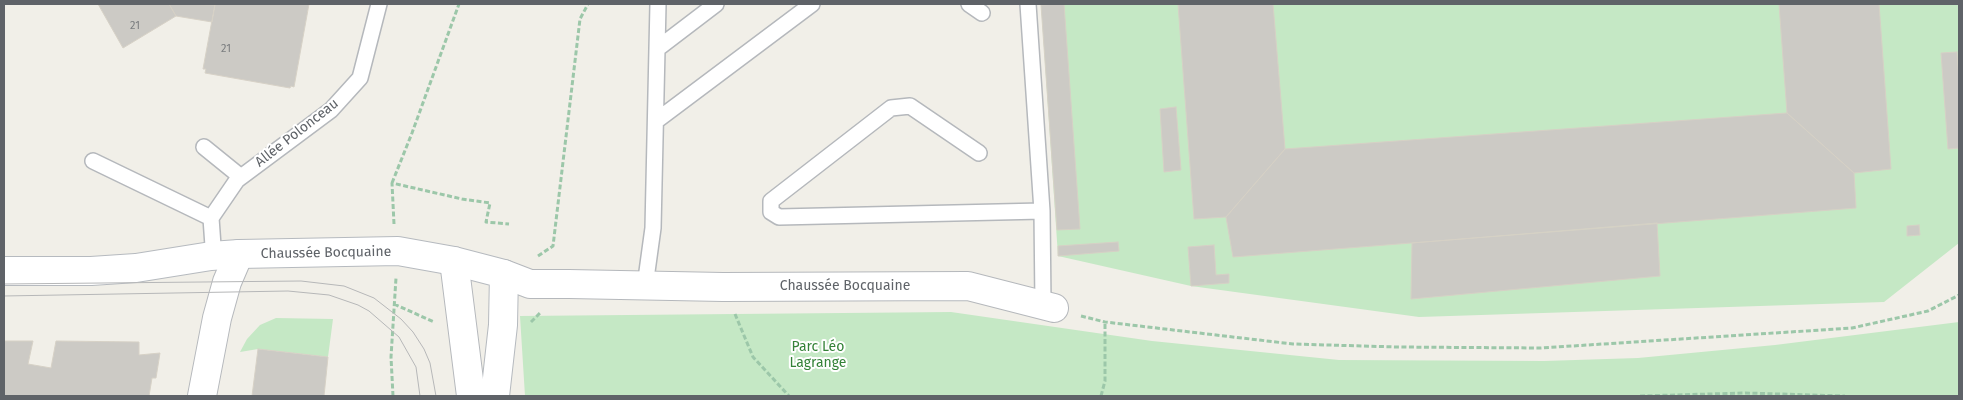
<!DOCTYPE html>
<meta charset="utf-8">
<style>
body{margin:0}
#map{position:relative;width:1963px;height:400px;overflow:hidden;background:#f1efe8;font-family:"Fira Sans",sans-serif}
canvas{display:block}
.frame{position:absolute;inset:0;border:5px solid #5f6368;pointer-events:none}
</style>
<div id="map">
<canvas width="1963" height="400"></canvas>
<div class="frame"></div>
</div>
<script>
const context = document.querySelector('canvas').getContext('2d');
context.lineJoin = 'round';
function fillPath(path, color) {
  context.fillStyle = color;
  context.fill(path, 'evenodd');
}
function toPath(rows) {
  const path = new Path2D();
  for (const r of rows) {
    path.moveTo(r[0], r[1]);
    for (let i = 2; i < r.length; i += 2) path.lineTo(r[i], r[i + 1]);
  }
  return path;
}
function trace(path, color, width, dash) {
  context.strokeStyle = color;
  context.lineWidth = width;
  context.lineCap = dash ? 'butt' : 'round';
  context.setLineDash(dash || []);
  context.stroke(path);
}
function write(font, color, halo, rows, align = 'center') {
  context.font = font + ' "Fira Sans",sans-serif';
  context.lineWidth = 4;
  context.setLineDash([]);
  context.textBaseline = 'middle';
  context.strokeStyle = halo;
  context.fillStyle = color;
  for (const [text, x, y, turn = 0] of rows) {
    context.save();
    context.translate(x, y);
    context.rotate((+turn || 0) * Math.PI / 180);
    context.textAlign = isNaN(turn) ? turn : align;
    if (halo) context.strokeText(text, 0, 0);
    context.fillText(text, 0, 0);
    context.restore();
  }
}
fillPath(toPath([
 [1041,4,1958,4,1959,34,1959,243,1884,302,1419,317,1191,286,1058,256],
 [951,312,1152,341,1339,360,1544,361,1638,358,1775,345,1959,322,1959,396,525,396,520,316],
 [276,318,333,319,328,357,258,349,240,352,247,339,260,325]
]), '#c5e8c5');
const building = toPath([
 [98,4,169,4,176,16,123,48,98,4],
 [169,4,215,5,212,22,176,16,169,4],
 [215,4,309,4,294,87,291,86,290,88,205,73,206,69,203,69,215,4],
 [1064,4,1080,229,1057,230,1041,5,1064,4],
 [1178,4,1273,4,1285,149,1226,217,1194,219,1178,4],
 [1779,4,1879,4,1891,169,1854,173,1787,113,1779,4],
 [1957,52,1959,83,1959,148,1948,149,1941,53,1957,52],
 [1176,107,1181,170,1164,172,1160,109,1176,107],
 [1787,113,1854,173,1856,208,1233,257,1226,217,1285,149,1787,113],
 [1657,223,1660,276,1411,299,1412,243,1657,223],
 [1919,225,1920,235,1907,236,1907,226,1919,225],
 [1118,242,1119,251,1058,256,1058,246,1118,242],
 [1214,245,1216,275,1229,274,1229,283,1191,286,1188,247,1214,245],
 [4,341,33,341,28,364,51,368,56,341,139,342,139,355,160,353,156,378,152,378,149,396,4,396,4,341],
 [258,349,328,357,324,396,252,396,258,349]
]);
fillPath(building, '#cccac5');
trace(building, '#d6d1c6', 1);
const service = toPath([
 [969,4,982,13],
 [1028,4,1042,211,1043,305],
 [657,49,716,4],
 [656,121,812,4],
 [204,147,241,177],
 [979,153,910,106,891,108,771,201,771,212,779,217,1042,211],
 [93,161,211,218],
 [211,256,213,246,211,218,237,180,331,110,360,78,379,4],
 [645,286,653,228,658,4]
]);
const minor = toPath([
 [454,261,471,396],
 [504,274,530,284,569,284,723,287,968,286,1054,308],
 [202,396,217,318,227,282,239,254]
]);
const secondary = toPath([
 [4,271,91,271,136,268,211,256,239,254,398,251,454,261,504,274,503,325,495,396]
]);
trace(service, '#b5b8bc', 18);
trace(minor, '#b5b8bc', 30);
trace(secondary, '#b6babf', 30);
trace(toPath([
 [392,183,412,133,459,4],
 [394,224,392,183,462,199,490,203,486,222,509,224],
 [538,256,553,246,580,19,588,4],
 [394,304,434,322],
 [735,314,753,357,789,396],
 [1081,316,1105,322,1293,344,1397,347,1541,348,1852,328,1928,311,1959,295],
 [531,322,540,313],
 [393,396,391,357,396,278],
 [1101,396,1105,381,1105,322],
 [1640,396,1745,393,1845,396]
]), '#9cc7a9', 3, [5, 2.5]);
trace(service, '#fff', 15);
trace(minor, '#fff', 28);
trace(secondary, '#fff', 28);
trace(toPath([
 [4,284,301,281,344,286,374,298,401,319,413,332,424,349,430,363,436,396],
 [4,296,288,291,329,295,358,305,369,311,399,337,416,367,420,396]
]), '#b6b7b8', 1);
write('11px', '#7a7d7f', null, [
 ["21",135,26],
 ["21",226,49]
]);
write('14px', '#5f6368', '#fff', [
 ["Allée Polonceau",297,133,-38],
 ["Chaussée Bocquaine",326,253,-1],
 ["Chaussée Bocquaine",845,286]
]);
write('14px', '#348238', '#fff', [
 ["Parc Léo",818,347],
 ["Lagrange",818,363]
]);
</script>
